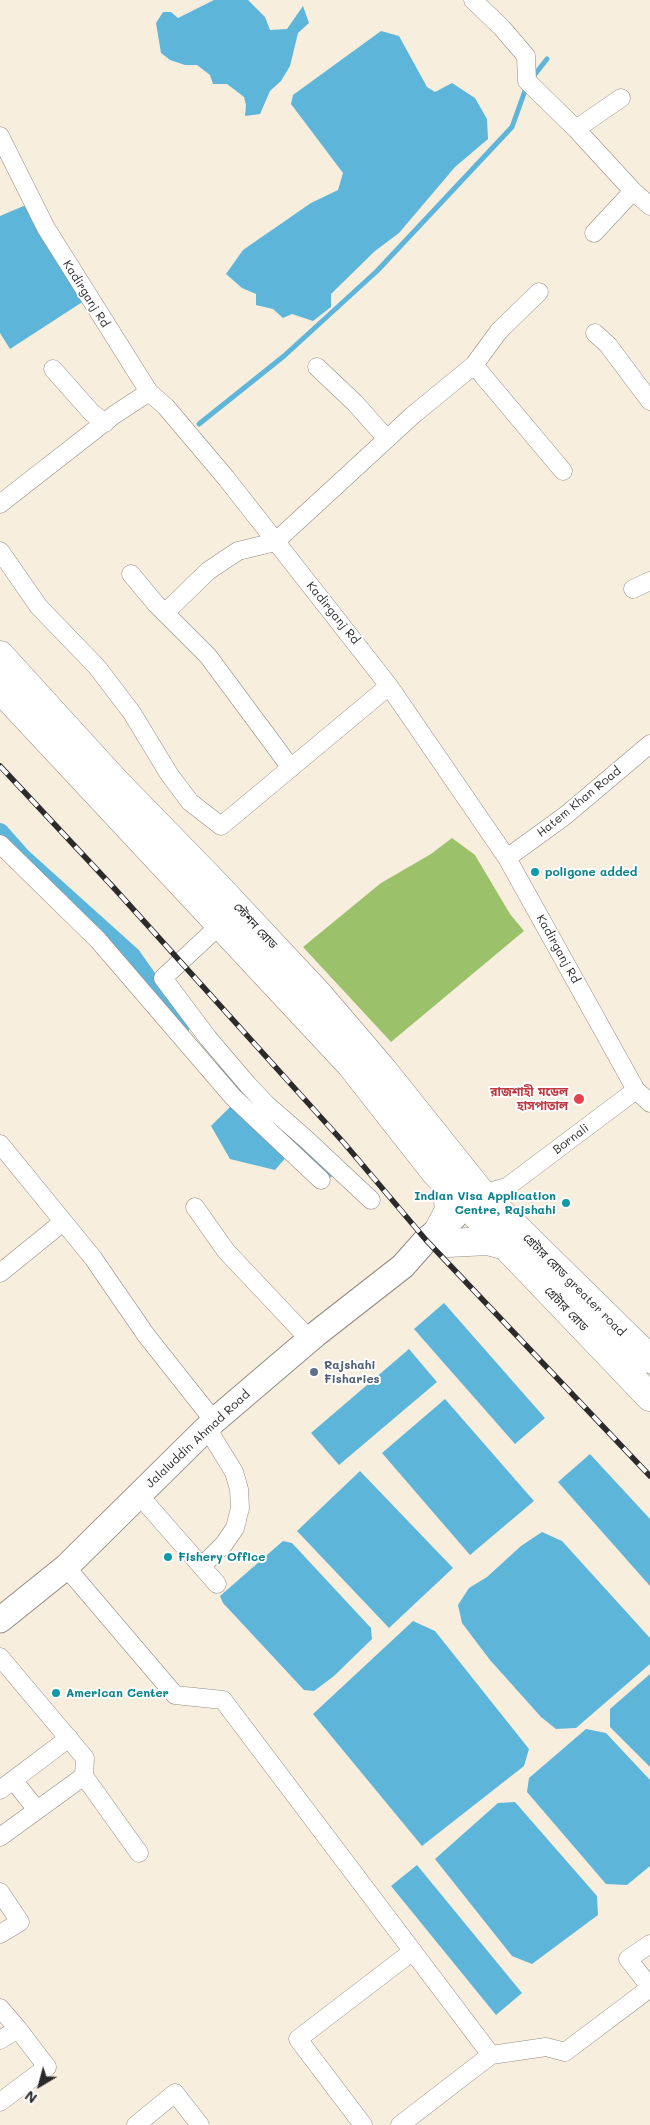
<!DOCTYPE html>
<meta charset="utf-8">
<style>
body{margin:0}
#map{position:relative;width:650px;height:2125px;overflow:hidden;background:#f8eede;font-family:Mali,sans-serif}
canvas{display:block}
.north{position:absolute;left:15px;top:2060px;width:50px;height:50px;-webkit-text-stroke:4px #fff;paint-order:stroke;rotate:217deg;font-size:14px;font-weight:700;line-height:20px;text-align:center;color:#2b2b2b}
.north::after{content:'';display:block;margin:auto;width:18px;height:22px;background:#2b2b2b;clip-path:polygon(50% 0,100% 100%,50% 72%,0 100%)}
</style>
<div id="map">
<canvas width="650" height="2125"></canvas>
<div class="north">N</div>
</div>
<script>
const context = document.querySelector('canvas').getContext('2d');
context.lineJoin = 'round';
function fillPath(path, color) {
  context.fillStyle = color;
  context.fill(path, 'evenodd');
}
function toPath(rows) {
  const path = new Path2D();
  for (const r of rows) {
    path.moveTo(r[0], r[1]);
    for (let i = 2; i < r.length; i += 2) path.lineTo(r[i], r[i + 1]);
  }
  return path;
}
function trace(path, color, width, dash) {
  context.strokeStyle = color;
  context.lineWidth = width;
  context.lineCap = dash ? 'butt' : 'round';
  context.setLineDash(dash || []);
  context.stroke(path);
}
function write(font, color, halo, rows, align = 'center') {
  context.font = font + ' Mali,"Noto Sans Bengali",sans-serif';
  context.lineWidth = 4;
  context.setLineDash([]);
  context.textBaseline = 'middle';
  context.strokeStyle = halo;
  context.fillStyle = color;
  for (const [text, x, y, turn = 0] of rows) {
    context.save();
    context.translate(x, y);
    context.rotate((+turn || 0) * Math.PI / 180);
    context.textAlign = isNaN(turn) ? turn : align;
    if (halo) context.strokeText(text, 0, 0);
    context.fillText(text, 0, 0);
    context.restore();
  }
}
fillPath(toPath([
 [452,838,475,855,510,914,524,931,391,1042,303,947,381,883,431,854]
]), '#9bc16b');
fillPath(toPath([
 [214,0,248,0,265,17,270,30,287,29,303,6,309,23,298,33,290,66,281,81,270,91,260,114,245,116,246,105,244,97,227,84,213,84,210,75,197,65,185,65,170,60,161,53,156,23,163,12,171,12,178,18],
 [381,31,399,36,427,87,435,92,452,83,475,98,487,119,488,139,455,167,399,233,375,251,331,294,331,307,313,321,292,314,283,318,273,309,256,305,256,294,242,288,226,274,243,250,311,203,338,190,343,173,291,104,293,95],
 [26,205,87,299,10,349,0,333,0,216],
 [233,1104,288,1155,275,1170,230,1159,211,1126],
 [444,1303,545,1418,515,1444,414,1329],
 [409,1349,437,1382,339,1465,311,1433],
 [445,1399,534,1501,470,1555,382,1453],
 [590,1454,650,1519,650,1586,558,1482],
 [360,1471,453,1568,389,1628,297,1531],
 [542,1532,562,1541,650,1638,650,1664,576,1728,556,1729,541,1717,490,1660,462,1623,458,1605,469,1588,487,1577,521,1546],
 [283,1541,292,1543,371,1628,372,1639,334,1676,314,1691,304,1690,223,1603,220,1596],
 [413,1621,435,1631,529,1749,524,1766,422,1846,313,1714],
 [650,1674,650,1767,610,1727,610,1709],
 [586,1729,606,1733,650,1780,650,1866,627,1885,606,1884,527,1792,529,1778],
 [515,1802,597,1896,598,1915,532,1964,512,1956,435,1859,498,1803],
 [417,1865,522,1993,496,2015,391,1886]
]), '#5db5da');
trace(toPath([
 [532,78,547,59],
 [199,424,284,356,377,271,512,127,526,88]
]), '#5db5da', 5);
trace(toPath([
 [0,832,22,857,132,956,181,1026],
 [222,1074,262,1113,327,1169]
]), '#5db5da', 18);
const street = toPath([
 [473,0,502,28,526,56,527,81,576,129,633,191,650,206],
 [576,129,621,98],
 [0,136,46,228,149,392,166,407,226,478,389,686,507,858,636,1090,650,1103],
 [594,233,633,191],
 [595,333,608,345,650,401],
 [474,365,563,471],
 [317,367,355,403,387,439],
 [53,369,92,413,105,423],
 [0,504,114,415,149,392],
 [0,551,39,607,97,667,132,713,169,774,190,802,221,826,389,686],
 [131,574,156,604,208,656,291,768],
 [633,589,650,581],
 [165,613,208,571,238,551,275,542,413,415,474,365,499,331,539,292],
 [0,844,98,940,233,1097,321,1180],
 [507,858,566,815,650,744],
 [221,924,163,978,208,1038,248,1085,267,1105,306,1139,371,1200],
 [0,1144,93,1258,146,1335,214,1421],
 [482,1194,507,1187,636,1090],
 [195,1207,226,1251,310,1340],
 [0,1273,63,1222],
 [139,1495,217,1584],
 [202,1566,224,1544,235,1528,240,1508,239,1489,234,1472,207,1428],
 [66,1567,175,1695,223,1700,491,2055],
 [0,1657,85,1758,84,1776,139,1853],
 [14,1781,37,1810],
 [0,1790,69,1738],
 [0,1837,84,1776],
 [0,1892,20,1922,0,1934],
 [650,1944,628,1959,650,1987],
 [0,2008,18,2029,0,2040],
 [0,2102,47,2067,18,2029],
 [136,2125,175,2093,200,2125],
 [363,2125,298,2039,413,1951],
 [400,2125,491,2055,546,2047,565,2052,650,1988]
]);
const secondary = toPath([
 [0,1620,66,1567,214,1421,316,1334,403,1266,426,1240,454,1217]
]);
const highway = toPath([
 [0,655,113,779,218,887,319,995,383,1070,482,1194,650,1359],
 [0,689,351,1065,435,1172,650,1397],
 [438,1231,449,1210,446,1183],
 [448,1243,488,1241,506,1246]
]);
trace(street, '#928c84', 19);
trace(secondary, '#928c84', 27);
trace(highway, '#928c84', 29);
trace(street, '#fff', 18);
trace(secondary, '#fff', 25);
trace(highway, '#fff', 28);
const rail = toPath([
 [0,766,114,888,344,1143,426,1240,650,1476]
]);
trace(rail, '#2b2b2b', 5.5);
trace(rail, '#fff', 4, [11]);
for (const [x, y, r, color] of [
 [535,872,5,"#0f9aa8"],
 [579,1099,6,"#e0444e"],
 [566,1203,5,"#0f9aa8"],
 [314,1372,5,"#5c6f8a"],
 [168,1557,5,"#0f9aa8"],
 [56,1693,5,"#0f9aa8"]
]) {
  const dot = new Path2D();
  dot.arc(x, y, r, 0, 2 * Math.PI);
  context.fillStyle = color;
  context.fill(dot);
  trace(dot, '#fff', 2);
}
write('12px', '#2b2b2b', '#fff', [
 ["Kadirganj Rd",86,294,58],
 ["Kadirganj Rd",333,613,51],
 ["Hatem Khan Road",579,802,-39],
 ["স্টেশন রোড",255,926,47],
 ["Kadirganj Rd",558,949,61],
 ["Bornali",571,1139,-37],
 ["গ্রেটার রোড greater road",574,1285,45],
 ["গ্রেটার রোড",566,1309,46],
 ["Jalaluddin Ahmad Road",198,1439,-43]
]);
write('bold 12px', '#0d838f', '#fff', [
 ["poligone added",545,872],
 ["Indian Visa Application",556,1196,"right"],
 ["Centre, Rajshahi",556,1210,"right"],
 ["Fishery Office",178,1557],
 ["American Center",66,1693]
], 'left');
write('bold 12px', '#be3a42', '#fff', [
 ["রাজশাহী মডেল",568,1092],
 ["হাসপাতাল",568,1106]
], 'right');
write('bold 12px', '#4e5e75', '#fff', [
 ["Rajshahi",324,1365],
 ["Fisharies",324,1379]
], 'left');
</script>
